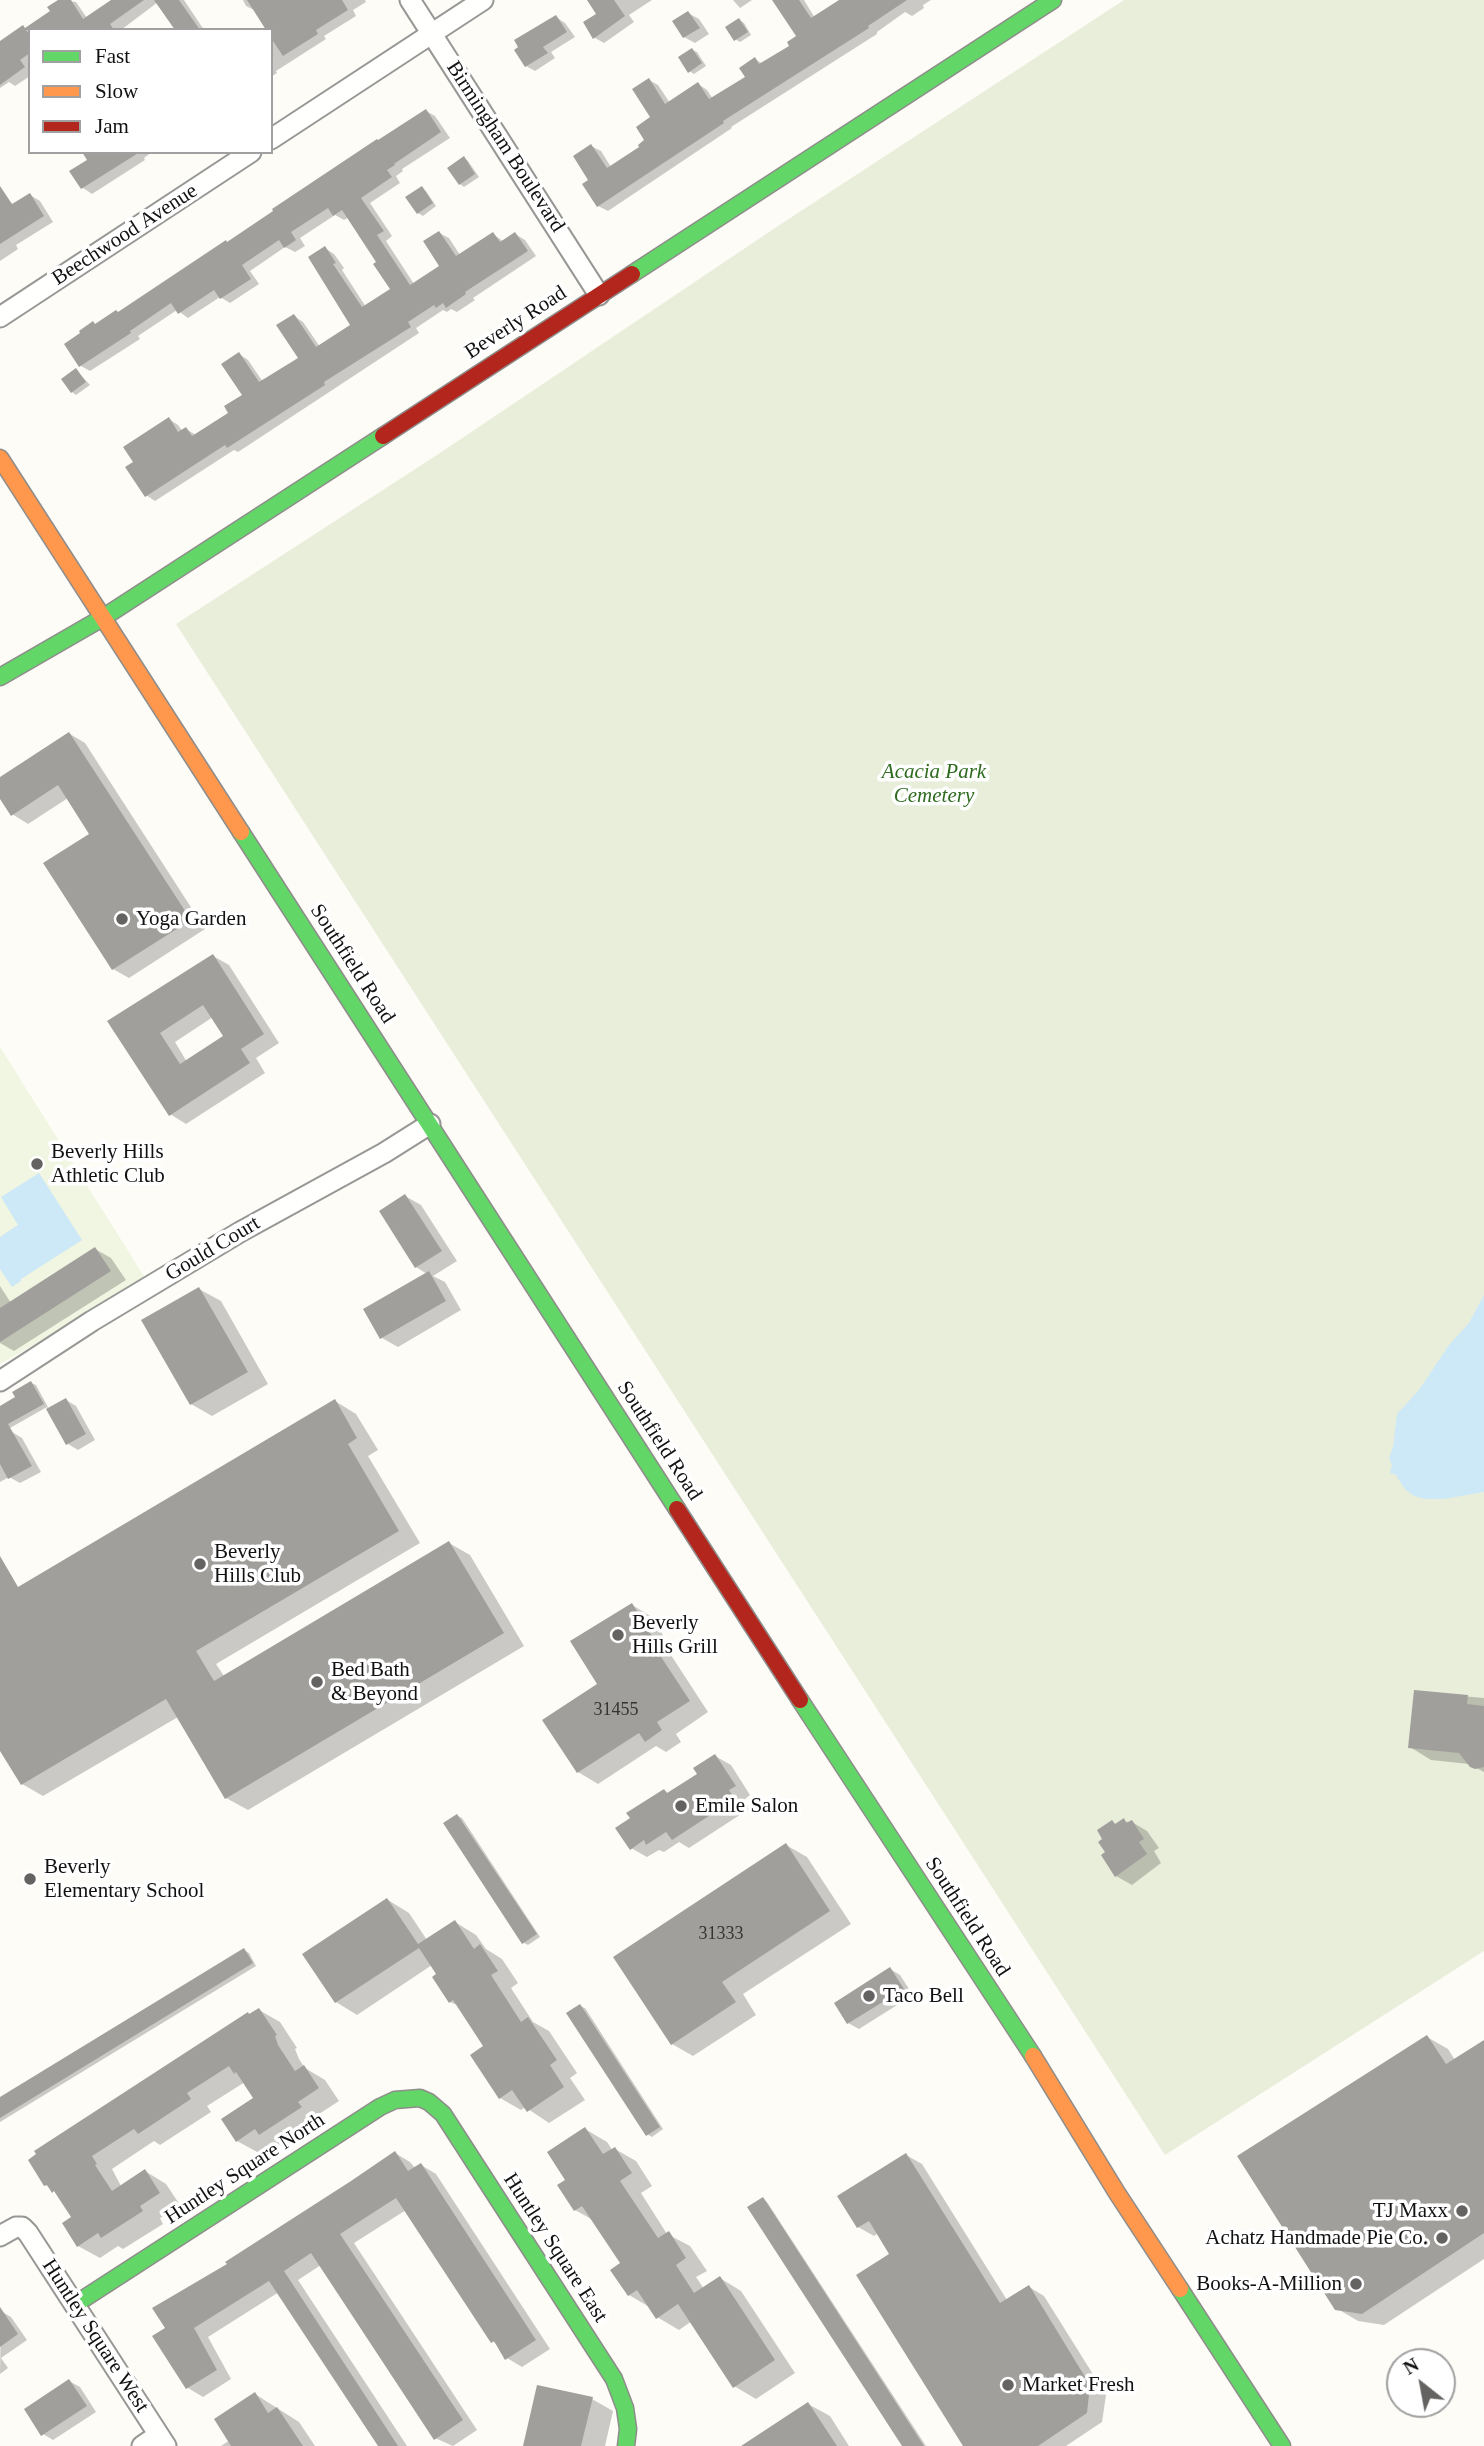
<!DOCTYPE html>
<style>
body{margin:0}
#map{position:relative;width:1484px;height:2446px;overflow:hidden;background:#fdfcf7;font-family:Georgia,serif}
canvas{display:block}
.legend{position:absolute;left:28px;top:28px;width:245px;height:126px;box-sizing:border-box;background:#fff;border:2px solid #a0a0a0;margin:0;padding:9px 12px;list-style:none;font-size:21px;color:#111}
.legend li{display:flex;align-items:center;gap:14px;height:35px}
.legend b{width:35px;border:2px solid #a0a0a0}
.north{position:absolute;left:1386px;top:2348px;width:70px;height:70px;box-sizing:border-box;background:#fff;border:2px solid #a0a0a0;border-radius:50%;rotate:329deg;font-size:19px;font-weight:700;line-height:28px;text-align:center;color:#111}
.north::after{content:'';display:block;margin:auto;width:24px;height:32px;background:#646362;clip-path:polygon(50% 0,100% 100%,50% 72%,0 100%)}
</style>
<div id="map">
<canvas width="1484" height="2446"></canvas>
<ul class="legend">
<li><b style="height:9px;background:#63d668"></b>Fast</li>
<li><b style="height:9px;background:#ff974d"></b>Slow</li>
<li><b style="height:9px;background:#b3261e"></b>Jam</li>
</ul>
<div class="north">N</div>
</div>
<script>
const context = document.querySelector('canvas').getContext('2d');
context.lineJoin = 'round';
function fillPath(path, color) {
  context.fillStyle = color;
  context.fill(path, 'evenodd');
}
function toPath(rows) {
  const path = new Path2D();
  for (const r of rows) {
    path.moveTo(r[0], r[1]);
    for (let i = 2; i < r.length; i += 2) path.lineTo(r[i], r[i + 1]);
  }
  return path;
}
function trace(path, color, width, dash) {
  context.strokeStyle = color;
  context.lineWidth = width;
  context.lineCap = dash ? 'butt' : 'round';
  context.setLineDash(dash || []);
  context.stroke(path);
}
function write(font, color, halo, rows, align = 'center') {
  context.font = font + ' Georgia,serif';
  context.lineWidth = 7;
  context.setLineDash([]);
  context.textBaseline = 'middle';
  context.strokeStyle = halo;
  context.fillStyle = color;
  for (const [text, x, y, turn = 0] of rows) {
    context.save();
    context.translate(x, y);
    context.rotate((+turn || 0) * Math.PI / 180);
    context.textAlign = isNaN(turn) ? turn : align;
    if (halo) context.strokeText(text, 0, 0);
    context.fillText(text, 0, 0);
    context.restore();
  }
}
fillPath(toPath([
 [1124,0,1484,0,1484,1951,1165,2155,176,624,440,453,781,224]
]), '#e9eedb');
fillPath(toPath([
 [0,1047,147,1281,0,1364]
]), '#f0f6e1');
fillPath(toPath([
 [39,1173,82,1240,21,1279,21,1281,12,1287,0,1269,0,1237,18,1225,1,1197],
 [1484,1295,1484,1492,1444,1499,1425,1499,1414,1496,1405,1489,1395,1474,1390,1473,1392,1465,1389,1458,1393,1447,1397,1414,1419,1390,1449,1345,1469,1323]
]), '#cde8f7');
fillPath(toPath([
 [61,0,76,2,87,18,114,0,184,0,202,27,207,30,184,30,158,2,121,30,30,30,30,76,15,86,9,82,0,88,0,43,27,29,52,12],
 [243,0,365,0,366,2,353,10,356,16,324,36,326,39,276,71,277,73,271,77,271,30,256,11,246,6],
 [589,0,652,0,629,15,634,22,604,43,595,38,598,15],
 [733,0,752,0,740,8],
 [774,0,804,0,815,18,842,0,931,0,923,5,924,8,912,16,905,12,877,32,877,34,731,127,732,128,608,211,598,206,591,180,591,146,601,151,611,167,642,147,647,141,652,118,649,80,658,85,670,103,698,84,707,90,713,99,747,77,755,59,763,64,792,47,798,37],
 [688,13,699,19,709,34,695,43,684,37],
 [556,17,565,23,575,37,551,52,555,58,535,71,526,66],
 [739,20,744,23,751,35,740,42,735,39],
 [692,50,697,52,706,66,694,74,689,71],
 [426,111,435,116,450,138,402,169,403,171,396,176,400,183,370,203,392,236,386,241,414,284,441,267,439,233,449,238,460,255,493,234,504,242,515,234,525,240,536,256,473,298,475,300,457,312,451,309,447,312,443,310,416,328,419,333,238,452,234,450,155,501,146,495,135,462,169,419,178,425,183,432,186,429,196,435,231,413,244,396,239,354,248,360,263,382,300,358,294,316,303,322,320,347,353,325,325,248,334,254,344,268,342,270,366,307,392,290,379,263,349,217,344,220,335,215,300,238,305,246,295,252,285,247,250,271,259,284,230,303,220,297,188,318,177,310,138,336,140,339,90,371,81,366,97,325,119,313,228,243],
 [89,152,152,152,144,158,145,160,92,194,83,188,72,171,89,160],
 [464,158,468,161,479,177,464,187,460,184],
 [422,188,426,191,436,206,423,216,418,213],
 [30,195,40,201,53,222,16,245,18,249,0,261,0,208,9,202,14,205],
 [76,370,90,385,76,395,72,392],
 [70,734,85,743,205,929,129,978,113,969,91,835,68,798,28,824,12,814,0,795,0,779],
 [213,956,229,965,279,1043,256,1058,265,1073,186,1124,170,1114,109,1022],
 [213,1017,226,1037,187,1062,175,1042],
 [405,1196,421,1205,457,1261,433,1276,445,1282,461,1310,398,1347,382,1338,427,1274,416,1267,381,1211],
 [95,1249,111,1258,126,1280,14,1351,0,1343,0,1286,11,1303],
 [199,1289,221,1301,268,1384,212,1416,191,1404],
 [31,1383,36,1385,49,1409,66,1400,76,1406,95,1440,78,1450,68,1444,47,1407,3,1432,0,1430,0,1408,18,1398],
 [335,1401,356,1414,378,1450,368,1456,420,1543,216,1664,224,1676,449,1543,470,1555,524,1646,248,1810,226,1798,178,1717,43,1796,22,1784,0,1747,0,1599],
 [12,1432,22,1438,41,1472,20,1483,9,1477,0,1482,0,1439],
 [632,1605,652,1617,672,1650,669,1652,708,1712,676,1734,681,1742,666,1752,656,1746,598,1784,578,1772,599,1685],
 [1416,1692,1484,1698,1484,1772,1469,1764,1431,1760,1410,1747],
 [715,1756,731,1765,750,1795,744,1800,749,1809,689,1848,679,1842,664,1852,659,1850,647,1857,631,1848,633,1819,664,1791,669,1794,699,1774],
 [458,1816,462,1818,540,1937,528,1945,524,1943],
 [1124,1820,1129,1823,1132,1822,1147,1831,1159,1848,1154,1851,1161,1863,1132,1885,1116,1876,1107,1853,1112,1822,1117,1825],
 [786,1845,807,1857,851,1924,743,1994,756,2015,693,2056,672,2044],
 [388,1900,409,1913,427,1940,455,1922,476,1935,486,1949,502,1959,518,1983,511,1988,533,2022,549,2031,577,2073,570,2078,585,2100,549,2123,525,2107,521,2110,500,2098,486,2047,459,2006,450,2002,432,1965,357,2015,336,2002],
 [244,1950,249,1953,256,1966,0,2122,0,2099],
 [890,1969,900,1975,913,1995,859,2029,848,2023],
 [580,2006,585,2008,663,2129,652,2137,647,2134],
 [259,2010,280,2022,297,2048,295,2049,299,2059,305,2068,325,2080,339,2101,319,2114,322,2119,282,2146,275,2142,259,2153,237,2141,256,2099,245,2082,207,2106,211,2112,160,2145,154,2141,112,2169,121,2186,145,2171,166,2184,180,2205,160,2218,163,2224,123,2249,118,2246,100,2258,78,2246,74,2218,59,2195,46,2185],
 [1427,2037,1448,2049,1455,2060,1484,2042,1484,2259,1384,2325,1358,2321,1336,2308],
 [585,2129,607,2142,613,2151,615,2149,636,2161,652,2186,641,2193,667,2234,690,2246,707,2271,696,2277,704,2289,720,2278,741,2291,795,2373,756,2399,734,2386,692,2321,679,2330,657,2317,651,2308,629,2295,622,2264,593,2220,575,2210,567,2180],
 [395,2153,410,2162,415,2168,421,2165,436,2174,550,2349,522,2367,507,2358,498,2345,492,2341,406,2210,354,2243,477,2430,453,2446,435,2438,321,2265,298,2280,407,2446,380,2446,279,2292,208,2337,231,2379,203,2397,188,2388,167,2329,230,2265],
 [906,2155,922,2164,1007,2300,1029,2287,1044,2296,1106,2395,1102,2422,1066,2446,965,2446,891,2255,878,2233,874,2236,858,2227],
 [763,2199,767,2202,926,2446,904,2446],
 [1,2311,11,2317,27,2340,1,2358,8,2368,0,2374],
 [69,2381,80,2387,96,2412,53,2440,43,2434],
 [255,2394,299,2422,315,2446,221,2446,230,2440],
 [592,2399,613,2411,605,2446,525,2446],
 [808,2404,830,2416,849,2446,744,2446]
]), '#0003');
fillPath(toPath([
 [58,0,71,0,83,19,111,0,144,0,110,24,114,30,26,30,30,35,30,53,20,60,25,67,0,85,0,41,23,25,25,28,50,11,47,7],
 [154,0,179,0,200,30,175,30],
 [247,0,342,0,348,10,316,30,318,34,283,56,271,38,271,30,266,30],
 [587,0,614,0,625,16,593,39,583,22,596,14],
 [772,0,799,0,811,18,839,0,907,0,868,26,869,28,723,121,724,123,597,207,582,184,588,180,573,156,591,144,607,168,639,147,638,145,644,140,636,127,650,117,632,89,649,78,665,104,698,82,709,99,745,77,739,68,755,57,759,64,789,46,787,42,796,36],
 [688,11,700,28,683,38,672,21],
 [556,15,567,32,543,47,548,53,525,67,514,50,518,47,514,40],
 [739,18,748,32,734,41,725,27],
 [692,48,702,63,688,73,678,57],
 [426,109,441,132,394,164,395,165,387,170,392,177,361,198,384,231,377,235,410,285,439,266,423,241,439,231,456,256,493,232,500,242,515,232,528,251,465,292,466,294,446,308,443,303,436,308,434,305,408,322,411,327,324,382,325,385,227,448,225,445,145,497,125,467,133,462,123,447,169,417,178,432,186,427,192,436,228,413,224,406,242,395,221,364,239,352,259,382,298,358,276,325,294,314,316,347,350,325,308,257,325,246,336,263,333,264,362,307,390,289,373,264,376,262,342,210,333,216,328,208,291,232,296,240,284,248,279,240,242,265,251,279,220,299,214,290,178,314,171,303,130,331,131,333,79,367,64,344,80,333,79,331,93,321,95,324,116,310,118,312,226,240,227,242,273,211,272,209,377,139,378,140],
 [82,152,140,152,81,189,69,171,87,160],
 [464,156,475,174,459,185,447,168],
 [0,186,12,204,30,193,44,216,0,244],
 [422,186,433,203,417,214,405,197],
 [76,368,86,382,71,393,61,379],
 [69,732,191,920,112,970,43,863,89,834,58,785,11,816,0,799,0,777],
 [213,954,264,1034,241,1049,250,1063,169,1116,107,1021],
 [203,1005,223,1036,180,1064,160,1033],
 [405,1194,442,1251,415,1268,379,1211],
 [95,1247,111,1271,0,1342,0,1308],
 [429,1271,446,1301,380,1339,363,1309],
 [199,1287,248,1372,190,1405,141,1320],
 [31,1381,44,1404,8,1424,32,1466,8,1479,0,1464,0,1406,15,1397,12,1392],
 [66,1398,86,1434,66,1445,46,1409],
 [335,1399,357,1438,348,1444,399,1531,196,1651,214,1681,449,1541,504,1633,225,1799,166,1699,21,1785,0,1751,0,1556,18,1587],
 [632,1603,653,1638,650,1640,690,1701,657,1722,662,1730,645,1742,639,1733,577,1773,542,1720,597,1684,570,1641],
 [1414,1690,1468,1695,1467,1704,1484,1706,1484,1767,1475,1769,1470,1767,1459,1753,1408,1748],
 [715,1754,736,1786,729,1790,735,1799,672,1840,666,1832,646,1845,644,1840,630,1850,615,1828,630,1818,626,1813,664,1789,667,1793,697,1774,693,1768],
 [457,1814,537,1934,522,1944,443,1823],
 [1124,1818,1126,1823,1132,1820,1144,1839,1139,1842,1147,1854,1115,1877,1101,1855,1105,1852,1098,1842,1102,1839,1097,1830,1112,1820,1115,1824],
 [786,1843,830,1911,722,1982,736,2002,671,2045,613,1957],
 [387,1898,418,1944,455,1920,474,1949,480,1944,498,1971,491,1975,521,2022,528,2017,557,2060,550,2065,564,2087,527,2112,512,2090,499,2099,470,2055,483,2046,453,2000,449,2003,432,1977,436,1974,419,1948,335,2003,302,1954],
 [244,1948,253,1963,0,2118,0,2097],
 [890,1967,904,1989,847,2024,834,2003],
 [580,2004,660,2127,646,2136,566,2013],
 [259,2008,277,2035,275,2036,278,2045,295,2071,304,2065,319,2088,298,2102,302,2107,259,2135,255,2129,236,2142,221,2119,253,2098,236,2072,234,2074,229,2066,187,2093,191,2099,138,2134,134,2129,92,2156,97,2164,95,2165,112,2191,145,2169,160,2193,140,2206,143,2211,101,2238,98,2233,77,2247,62,2223,71,2217,54,2191,52,2193,47,2185,44,2186,28,2160,36,2154,34,2151,248,2012,249,2014],
 [1427,2035,1446,2064,1484,2040,1484,2233,1362,2314,1335,2310,1237,2156],
 [585,2127,603,2154,615,2147,632,2173,620,2181,658,2238,669,2231,686,2258,676,2265,694,2293,720,2276,775,2360,733,2388,678,2304,656,2319,637,2290,628,2296,610,2270,620,2263,582,2206,574,2211,557,2185,565,2180,547,2152],
 [395,2151,408,2171,421,2163,536,2340,505,2360,494,2341,491,2343,396,2198,340,2234,463,2420,434,2440,311,2253,284,2271,398,2446,378,2446,269,2281,194,2328,217,2370,186,2389,152,2336,165,2328,152,2308,227,2264,225,2262,351,2181],
 [906,2153,1000,2303,1029,2285,1090,2385,1087,2413,1038,2446,963,2446,856,2275,889,2254,869,2221,857,2228,837,2196],
 [763,2197,924,2446,902,2446,747,2207],
 [0,2307,18,2334,0,2347],
 [69,2379,87,2406,41,2436,24,2409],
 [537,2385,593,2397,581,2446,523,2446],
 [255,2392,268,2413,277,2407,303,2446,231,2446,214,2419],
 [808,2402,837,2446,741,2446]
]), '#a19f9c');
const street = toPath([
 [410,0,599,295],
 [271,139,483,0],
 [0,317,251,152],
 [0,1381,92,1321,240,1232,384,1153,430,1124],
 [0,2236,16,2227,22,2227,28,2233,166,2446],
 [142,2446,158,2435]
]);
const fast = toPath([
 [632,274,1053,0],
 [0,677,104,617,383,436],
 [241,832,677,1509],
 [800,1700,1033,2056],
 [1180,2289,1282,2446],
 [74,2305,380,2107,395,2100,420,2098,429,2102,443,2114,614,2379,625,2408,628,2429,626,2446]
]);
const slow = toPath([
 [0,458,241,832],
 [1033,2056,1117,2193,1180,2289]
]);
const jam = toPath([
 [383,436,632,274],
 [677,1509,800,1700]
]);
trace(street, '#979795', 23);
trace(fast, '#8e8d8b', 19);
trace(slow, '#8e8d8b', 19);
trace(jam, '#8e8d8b', 19);
trace(street, '#fffffe', 19);
trace(fast, '#63d668', 16);
trace(slow, '#ff974d', 16);
trace(jam, '#b3261e', 16);
for (const [x, y, r, color] of [
 [122,919,7,"#646362"],
 [37,1164,7,"#646362"],
 [200,1564,7,"#646362"],
 [618,1635,7,"#646362"],
 [317,1682,7,"#646362"],
 [681,1806,7,"#646362"],
 [30,1879,7,"#646362"],
 [869,1996,7,"#646362"],
 [1462,2211,7,"#646362"],
 [1442,2238,7,"#646362"],
 [1356,2284,7,"#646362"],
 [1008,2385,7,"#646362"]
]) {
  const dot = new Path2D();
  dot.arc(x, y, r, 0, 2 * Math.PI);
  context.fillStyle = color;
  context.fill(dot);
  trace(dot, '#fff', 2.5);
}
write('18px', '#353434', null, [
 ["31455",616,1710],
 ["31333",721,1934]
]);
write('21px', '#111', '#fff', [
 ["Birmingham Boulevard",505,147,57],
 ["Beechwood Avenue",125,235,-33],
 ["Beverly Road",516,323,-33],
 ["Southfield Road",352,964,57],
 ["Gould Court",213,1249,-31],
 ["Southfield Road",659,1441,57],
 ["Southfield Road",967,1917,57],
 ["Huntley Square North",245,2169,-33],
 ["Huntley Square East",555,2248,57],
 ["Huntley Square West",95,2336,57]
]);
write('italic 21px', '#2f6b1f', '#fff', [
 ["Acacia Park",934,772],
 ["Cemetery",934,796]
]);
write('21px', '#111', '#fff', [
 ["Yoga Garden",136,919],
 ["Beverly Hills",51,1152],
 ["Athletic Club",51,1176],
 ["Beverly",214,1552],
 ["Hills Club",214,1576],
 ["Beverly",632,1623],
 ["Hills Grill",632,1647],
 ["Bed Bath",331,1670],
 ["& Beyond",331,1694],
 ["Emile Salon",695,1806],
 ["Beverly",44,1867],
 ["Elementary School",44,1891],
 ["Taco Bell",883,1996],
 ["TJ Maxx",1448,2211,"right"],
 ["Achatz Handmade Pie Co.",1428,2238,"right"],
 ["Books-A-Million",1342,2284,"right"],
 ["Market Fresh",1022,2385]
], 'left');
</script>
